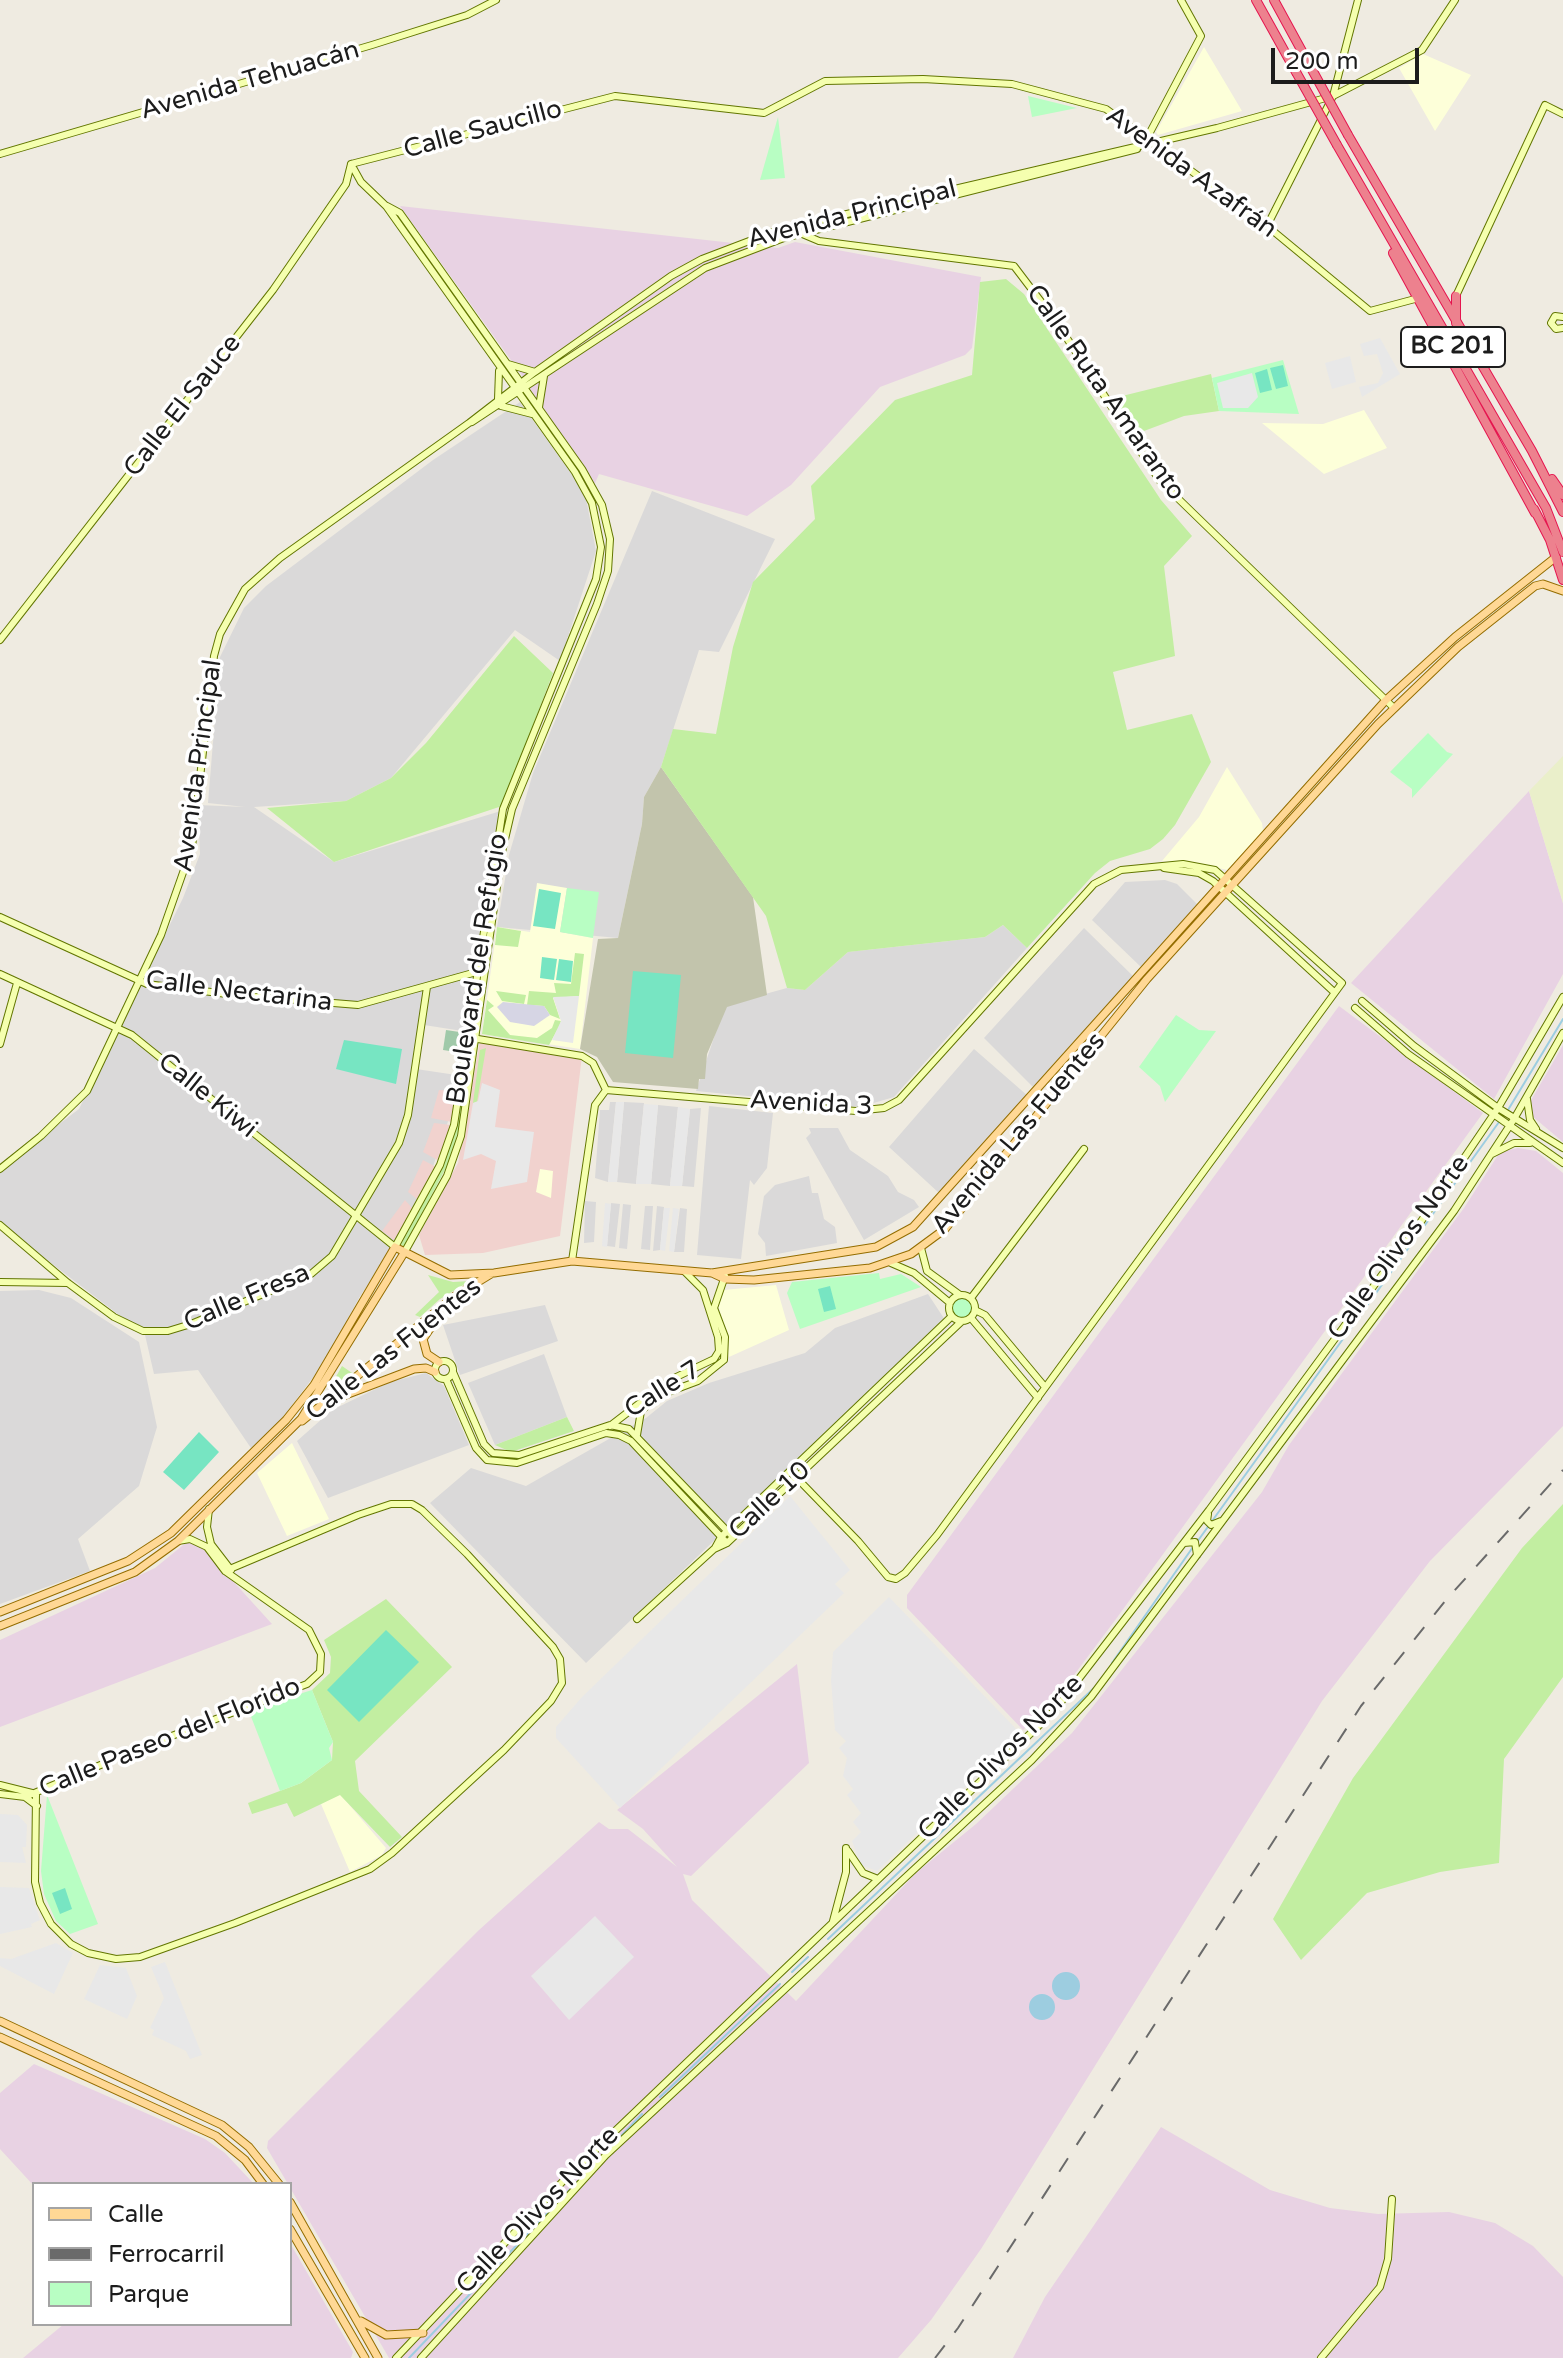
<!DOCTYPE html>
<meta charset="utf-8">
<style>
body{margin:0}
#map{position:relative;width:1563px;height:2358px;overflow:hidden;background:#efebe1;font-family:"Varela Round",sans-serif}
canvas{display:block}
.legend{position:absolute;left:32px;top:2182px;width:260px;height:144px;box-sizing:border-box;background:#fff;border:2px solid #a4a4a4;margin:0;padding:10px 14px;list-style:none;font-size:24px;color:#1c1c1c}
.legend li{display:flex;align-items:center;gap:16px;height:40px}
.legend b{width:40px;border:2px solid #a4a4a4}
.scale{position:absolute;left:1271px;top:48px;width:148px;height:36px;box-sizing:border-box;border:4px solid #1c1c1c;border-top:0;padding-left:10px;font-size:24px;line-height:28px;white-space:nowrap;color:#1c1c1c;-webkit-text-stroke:6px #fff;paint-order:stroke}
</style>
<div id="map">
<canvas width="1563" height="2358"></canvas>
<ul class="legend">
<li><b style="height:10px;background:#ffd895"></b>Calle</li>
<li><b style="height:10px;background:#6a6a6a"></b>Ferrocarril</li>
<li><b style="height:22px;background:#b8fec3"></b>Parque</li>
</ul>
<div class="scale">200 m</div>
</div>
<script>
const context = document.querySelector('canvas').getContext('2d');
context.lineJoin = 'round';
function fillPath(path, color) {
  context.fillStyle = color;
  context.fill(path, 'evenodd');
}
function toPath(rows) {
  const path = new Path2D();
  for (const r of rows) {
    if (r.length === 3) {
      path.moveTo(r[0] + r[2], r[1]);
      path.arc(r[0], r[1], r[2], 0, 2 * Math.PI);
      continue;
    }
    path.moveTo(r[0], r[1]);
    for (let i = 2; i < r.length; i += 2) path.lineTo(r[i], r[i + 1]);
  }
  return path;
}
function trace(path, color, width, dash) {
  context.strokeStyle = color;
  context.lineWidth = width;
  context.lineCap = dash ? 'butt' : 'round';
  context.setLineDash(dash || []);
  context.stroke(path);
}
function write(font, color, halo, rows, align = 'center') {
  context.font = font + ' "Varela Round",sans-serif';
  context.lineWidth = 7;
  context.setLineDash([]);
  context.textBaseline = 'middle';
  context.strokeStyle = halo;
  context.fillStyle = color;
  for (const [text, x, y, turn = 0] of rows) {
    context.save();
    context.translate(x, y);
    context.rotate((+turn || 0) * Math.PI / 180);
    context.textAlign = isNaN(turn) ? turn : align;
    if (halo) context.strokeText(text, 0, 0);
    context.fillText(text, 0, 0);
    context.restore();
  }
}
fillPath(toPath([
 [520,402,585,493,596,551,560,661,515,630,391,778,346,801,254,807,334,862,504,810,469,1032,424,1025,416,1069,463,1076,420,1206,359,1298,327,1359,255,1454,198,1370,154,1374,145,1335,0,1224,0,1169,79,1109,183,898,200,854,198,805,245,807,208,803,220,657,244,608,266,586,433,460],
 [652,491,775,539,719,652,699,650,661,767,644,797,642,824,618,938,497,927,509,855,533,773],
 [1165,880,1177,884,1199,906,1141,967,1092,920,1125,882],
 [1003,925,1027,948,894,1097,860,1107,696,1091,725,1005,787,988,805,990,848,952,985,937],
 [1084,928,1133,976,1035,1089,984,1038],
 [974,1049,1028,1096,939,1193,889,1147],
 [610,1102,616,1102,608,1182,595,1178,600,1110,609,1110],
 [624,1102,644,1103,636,1184,617,1182],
 [658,1105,678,1107,670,1186,651,1184],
 [709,1106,773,1113,767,1168,754,1185,750,1180,741,1259,697,1255],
 [701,1108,694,1187,682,1186,690,1109],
 [809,1128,838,1128,850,1150,888,1176,898,1192,914,1200,919,1207,864,1240,806,1138,811,1133],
 [809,1176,812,1193,818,1193,824,1219,835,1227,837,1243,766,1256,765,1243,758,1234,764,1196,775,1185],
 [585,1201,596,1202,594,1242,584,1243],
 [611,1203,620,1204,615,1247,607,1246],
 [623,1204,631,1205,627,1249,619,1248],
 [645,1206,653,1206,650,1250,641,1249],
 [657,1206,664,1207,660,1250,653,1251],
 [680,1208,687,1209,684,1252,674,1252],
 [39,1290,71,1298,139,1342,157,1427,139,1486,78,1539,90,1571,0,1604,0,1291],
 [928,1294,945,1320,586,1663,430,1503,471,1468,526,1486,646,1418,667,1401,709,1383,805,1353,835,1328],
 [545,1305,558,1341,460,1375,443,1325],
 [544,1354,567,1417,495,1445,468,1383],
 [426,1373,444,1386,469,1445,328,1498,297,1441,332,1410,390,1382]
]), '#dad9d9');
fillPath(toPath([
 [480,1041,582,1056,560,1236,483,1253,425,1255,419,1235,458,1163],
 [439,1090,457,1091,452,1122,431,1118],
 [434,1123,451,1125,439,1161,423,1152],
 [423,1160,436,1167,418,1200,408,1192],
 [405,1200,414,1210,394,1240,382,1231]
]), '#f1d2ce');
fillPath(toPath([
 [400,206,778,248,795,242,981,277,972,348,965,355,880,387,791,485,747,516,599,474,592,490,521,374],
 [1529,791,1563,903,1563,974,1494,1099,1351,983],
 [1339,1006,1483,1113,1116,1619,1056,1699,1023,1730,907,1608,907,1595],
 [1563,1045,1563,1142,1532,1116,1530,1102],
 [1518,1148,1536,1151,1563,1173,1563,1426,1430,1561,1322,1701,981,2249,931,2320,898,2358,389,2358,267,2148,268,2141,479,1930,599,1822,609,1829,628,1829,677,1867,643,1829,617,1810,797,1664,809,1763,691,1876,683,1874,692,1900,796,2001,916,1873,976,1824,1072,1733,1262,1492,1289,1445,1464,1208,1500,1152],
 [193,1537,272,1624,0,1727,0,1640,155,1568],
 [34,2064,205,2139,225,2153,254,2184,34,2186,0,2149,0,2093],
 [1161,2127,1270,2190,1330,2208,1378,2214,1449,2212,1495,2223,1533,2246,1563,2277,1563,2358,1013,2358,1045,2297],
 [290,2243,353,2352,351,2358,23,2358,64,2324,290,2324]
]), '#e8d2e3');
fillPath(toPath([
 [1204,47,1242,111,1158,135,1156,132],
 [1423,54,1471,75,1435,131,1399,68],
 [1364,410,1387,448,1324,474,1262,423,1323,424],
 [1227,767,1262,823,1263,831,1227,870,1193,862,1162,861,1199,817],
 [537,883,567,888,560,932,593,938,580,1049,482,1034,497,927,530,932],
 [540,1169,553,1171,551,1198,536,1192],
 [776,1285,789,1330,729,1357,717,1298,724,1290],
 [292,1443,329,1519,287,1536,257,1473],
 [340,1794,386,1848,382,1855,350,1872,321,1804]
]), '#fdffd9');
fillPath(toPath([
 [661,767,753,897,767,995,727,1007,707,1054,705,1079,699,1079,698,1089,613,1082,597,1057,580,1049,598,939,618,938,642,824,644,797]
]), '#c2c4ac');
fillPath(toPath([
 [1563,756,1563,903,1529,791]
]), '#eaefca');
fillPath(toPath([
 [1006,279,1024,294,1161,500,1192,536,1164,566,1175,656,1113,672,1127,730,1192,714,1211,762,1175,825,1163,839,1150,849,1110,861,1095,873,1027,948,1003,925,985,937,848,952,805,990,787,988,766,916,661,767,673,729,716,734,733,647,753,582,815,519,811,486,895,400,972,375,980,282],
 [1211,374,1219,411,1184,416,1136,434,1114,398],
 [514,636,553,673,502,806,334,862,267,808,346,801,391,778,426,743],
 [497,927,521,931,518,947,495,945],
 [575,953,584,954,579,996,553,998,560,1019,550,1015,544,1006,527,1005,529,991,556,993,554,983,571,984],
 [477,980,484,981,461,1121,449,1162,403,1249,399,1248,439,1174,455,1131],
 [496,991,526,995,524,1004,502,1001],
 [487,1000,494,1006,488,1010,510,1035,537,1038,552,1028,555,1020,561,1021,560,1025,549,1045,482,1034],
 [486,1048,477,1102,473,1103,480,1050],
 [428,1275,453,1282,470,1281,440,1299,420,1317,415,1315,439,1292],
 [342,1366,355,1375,331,1390,329,1389],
 [567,1417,574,1431,511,1452,495,1445],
 [1563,1504,1563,1677,1504,1759,1499,1863,1440,1872,1367,1893,1301,1960,1273,1919,1353,1778,1522,1548],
 [386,1599,452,1667,355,1761,359,1791,402,1837,390,1847,340,1795,294,1817,287,1803,252,1814,248,1803,301,1783,332,1760,333,1742,312,1690,330,1673,331,1657,324,1640]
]), '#c2eea1');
fillPath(toPath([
 [446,1030,466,1033,463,1053,443,1050]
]), '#a0c9a9');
fillPath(toPath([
 [1028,96,1077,108,1032,117],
 [778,117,785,178,760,180],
 [1283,360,1299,414,1219,411,1212,378],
 [1428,733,1447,752,1453,754,1412,798,1412,789,1390,772],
 [567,888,599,892,593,938,560,932],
 [1176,1015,1199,1030,1216,1031,1165,1102,1160,1086,1139,1067],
 [879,1273,880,1279,901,1274,921,1287,800,1329,787,1293,792,1282],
 [962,1308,10],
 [312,1690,333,1742,329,1748,332,1760,301,1783,280,1791,250,1714,258,1707],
 [47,1795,98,1924,70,1934,56,1921,44,1894,41,1871]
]), '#b8fec3');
fillPath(toPath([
 [1283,365,1288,386,1276,389,1270,368],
 [1267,369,1272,390,1260,393,1255,373],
 [539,889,561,893,555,929,533,926],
 [542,957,557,959,554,980,540,978],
 [559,959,573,961,571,982,556,980],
 [633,971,681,975,673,1058,625,1053],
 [344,1040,402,1049,396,1084,336,1069],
 [830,1286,836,1309,824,1312,818,1289],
 [199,1432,219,1452,184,1490,163,1472],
 [386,1630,419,1662,359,1722,327,1690],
 [65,1888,72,1909,60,1914,52,1893]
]), '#77e5c2');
fillPath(toPath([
 [1380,338,1400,374,1362,397,1359,387,1378,383,1383,373,1377,354,1364,356,1360,344],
 [1350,356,1356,382,1332,389,1325,363],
 [1252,373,1258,397,1248,408,1223,408,1217,383],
 [579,996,573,1043,552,1040,561,1021,553,997],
 [482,1083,500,1090,495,1127,534,1132,527,1182,491,1189,496,1161,481,1154,463,1160,473,1103,478,1101],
 [616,1102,624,1102,617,1182,608,1182],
 [644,1104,658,1105,651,1184,636,1184],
 [678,1107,690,1109,682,1186,670,1186],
 [605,1203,611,1204,607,1247,602,1246],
 [664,1208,670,1208,665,1251,660,1250],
 [673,1208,679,1209,674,1252,669,1251],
 [790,1496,850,1570,835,1584,844,1593,620,1808,556,1738,556,1727,582,1697],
 [889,1597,1021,1734,877,1871,861,1865,852,1841,861,1832,853,1822,861,1813,847,1795,853,1789,843,1776,847,1758,839,1748,846,1741,835,1730,831,1680,833,1652],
 [0,1814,18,1815,27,1825,26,1847,22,1847,26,1863,0,1862],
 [0,1887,29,1888,40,1920,31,1924,32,1927,0,1934],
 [595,1916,634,1957,569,2020,531,1976],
 [56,1943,73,1953,54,1994,0,1966,0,1958,11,1959],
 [165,1962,202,2055,190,2059,186,2051,152,2035,154,2030,150,2028,164,1998,151,1967],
 [100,1965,126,1968,137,1996,127,2019,84,1999]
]), '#e8e8e8');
fillPath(toPath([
 [503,1002,544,1006,550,1015,534,1026,510,1022,497,1007]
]), '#d6d5e4');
fillPath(toPath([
 [1066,1986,14],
 [1042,2007,13]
]), '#9dcde0');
trace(toPath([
 [1508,1110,1563,1019],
 [1197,1542,1499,1122],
 [1112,1663,1193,1547],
 [828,1939,1094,1688],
 [792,1972,808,1957],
 [660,2097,780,1984],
 [409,2358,642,2114]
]), '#9dcde0', 2);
const secondary = toPath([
 [1147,138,1201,36,1181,0],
 [0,154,372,45,467,15,496,0],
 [351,164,615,96,764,113,825,81,923,79,1012,84,1106,109,1267,226,1370,311,1415,299],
 [387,206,400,213,582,469,602,505,610,539,608,571,597,604,512,809,502,852,461,1136,447,1176,404,1253],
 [1267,226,1333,96,1358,0],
 [800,233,819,241,1014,266,1055,320,1160,481,1394,708],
 [1456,296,1545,105,1563,114],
 [1563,317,1555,316,1551,323,1556,329,1563,328],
 [508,364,535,372],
 [498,399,499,371],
 [501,406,532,414],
 [539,407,544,376],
 [472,422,705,268,784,238,1137,149],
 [0,640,273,290,346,184,351,164],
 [1164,868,1199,873,1213,881,1334,992],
 [0,917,147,984,235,995,358,1005,480,971],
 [0,974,132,1035,395,1247,440,1165,454,1125,503,809,596,579,601,547,592,503,575,472,386,206,361,182,351,164],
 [1362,1001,1414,1046,1498,1108,1563,1148],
 [1355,1008,1408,1054,1563,1163],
 [478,1039,582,1056,593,1063,606,1090],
 [0,1044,17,983],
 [606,1090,856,1111,884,1108,899,1100,1094,884,1121,870,1183,864,1215,870,1342,983,937,1535,905,1573,896,1579,888,1577,858,1541,790,1471],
 [1527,1099,1530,1120,1536,1129],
 [1492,1154,1514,1143,1530,1143],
 [0,1169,41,1136,87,1091,161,935,192,847,214,656,220,634,245,589,280,558,469,423,535,372,671,276,702,259,778,230,1217,128,1333,96,1422,50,1455,0],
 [0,1225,68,1283,114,1317,143,1331,168,1331,191,1324,311,1274,332,1256,399,1143,408,1115,427,987],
 [921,1248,927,1271,960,1295],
 [572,1261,595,1105,606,1090],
 [891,1263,914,1273,950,1303],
 [0,1282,68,1283],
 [962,1308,13],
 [971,1298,1084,1149],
 [975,1310,985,1315,1045,1387],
 [971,1318,1038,1398],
 [444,1370,9],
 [453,1372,484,1444,493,1453,519,1455,610,1425,629,1429,733,1537],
 [446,1379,476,1448,487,1460,517,1463,606,1433,619,1435,631,1441,727,1543],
 [610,1426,670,1380,714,1359,719,1351,718,1337,703,1290,684,1271],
 [637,1435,641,1411,658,1396,698,1381,724,1360,725,1337,714,1308,725,1276],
 [209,1509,207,1527,211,1544,231,1570],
 [1208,1514,1207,1521,1211,1525,1221,1521],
 [1184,1543,1195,1542,1197,1555],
 [715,1548,721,1537,952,1316],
 [637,1619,714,1549,727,1543,962,1321],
 [0,1785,36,1794,35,1882,40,1903,51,1924,71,1944,88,1953,116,1959,140,1957,235,1923,370,1869,392,1853,504,1750,551,1701,562,1683,560,1659,553,1647,467,1554,422,1510,412,1504,391,1504,358,1515,225,1571],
 [0,1794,25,1797,37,1806],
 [25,1797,143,1747,307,1684,320,1672,321,1654,309,1630,225,1571,207,1547,190,1539,178,1541],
 [848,1851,863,1873,878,1879],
 [833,1921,846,1872,846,1848],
 [396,2358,566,2178,1054,1711,1209,1510,1420,1223,1498,1108,1563,997],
 [421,2358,606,2155,1032,1760,1091,1697,1454,1211,1514,1119,1563,1033],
 [1321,2358,1380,2287,1388,2259,1392,2199]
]);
const primary = toPath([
 [712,1273,725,1279,754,1280,870,1268,911,1254,945,1229,1147,979,1378,724,1458,647,1535,586,1543,584,1563,591],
 [439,1362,427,1354,423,1339,440,1314],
 [335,1399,414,1369,426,1368,435,1372],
 [302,1421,455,1296,491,1274],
 [0,1612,128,1561,171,1533,286,1420,314,1385,395,1247,450,1275,494,1273,572,1261,712,1273,876,1247,913,1227,1386,700,1455,637,1556,557],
 [0,1626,135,1572,178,1541,301,1419,404,1253],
 [0,2021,222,2125,249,2147,279,2184],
 [0,2037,216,2136,245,2160,263,2184],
 [290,2202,378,2358],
 [290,2229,365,2358],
 [361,2321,386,2335,423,2333]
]);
const highway = toPath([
 [1256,0,1296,72],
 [1274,0,1310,66],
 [1348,135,1532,451,1563,512],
 [1337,145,1546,508,1563,552],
 [1393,253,1535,513],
 [1456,323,1456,296],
 [1552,479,1563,495],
 [1534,509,1550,540,1563,580]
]);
trace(secondary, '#627600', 8);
trace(primary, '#946d00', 9);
trace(highway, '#e5154f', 10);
trace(secondary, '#f5ffaf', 6);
trace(primary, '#ffd895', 7);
trace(highway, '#ed818e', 8);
trace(toPath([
 [935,2358,958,2328,1361,1706,1446,1600,1563,1470]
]), '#6a6a6a', 2, [16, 16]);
const highwayBridge = toPath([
 [1310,66,1348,135],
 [1296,72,1337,145]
]);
trace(highwayBridge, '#e5154f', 10, []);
trace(highwayBridge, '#ed818e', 8);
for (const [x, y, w] of [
 [1453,347,104]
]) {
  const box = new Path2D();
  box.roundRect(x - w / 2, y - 20, w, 40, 6);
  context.fillStyle = '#fff';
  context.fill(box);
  trace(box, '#1c1c1c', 2);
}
write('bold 24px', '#1c1c1c', null, [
 ["BC 201",1453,347]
]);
write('26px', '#1c1c1c', '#fff', [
 ["Avenida Tehuacán",250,81,-16],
 ["Calle Saucillo",483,130,-15],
 ["Avenida Azafrán",1191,173,36],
 ["Avenida Principal",852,215,-14],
 ["Calle Ruta Amaranto",1105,393,55],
 ["Calle El Sauce",183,406,-52],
 ["Avenida Principal",199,766,-82],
 ["Boulevard del Refugio",478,969,-81],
 ["Calle Nectarina",239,992,7],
 ["Calle Kiwi",207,1096,39],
 ["Avenida 3",811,1104,3],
 ["Avenida Las Fuentes",1019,1134,-50],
 ["Calle Olivos Norte",1399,1248,-54],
 ["Calle Fresa",247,1298,-23],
 ["Calle Las Fuentes",394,1350,-38],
 ["Calle 7",663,1390,-32],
 ["Calle 10",770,1501,-43],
 ["Calle Paseo del Florido",170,1738,-22],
 ["Calle Olivos Norte",1001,1758,-45],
 ["Calle Olivos Norte",538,2211,-46]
]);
</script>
